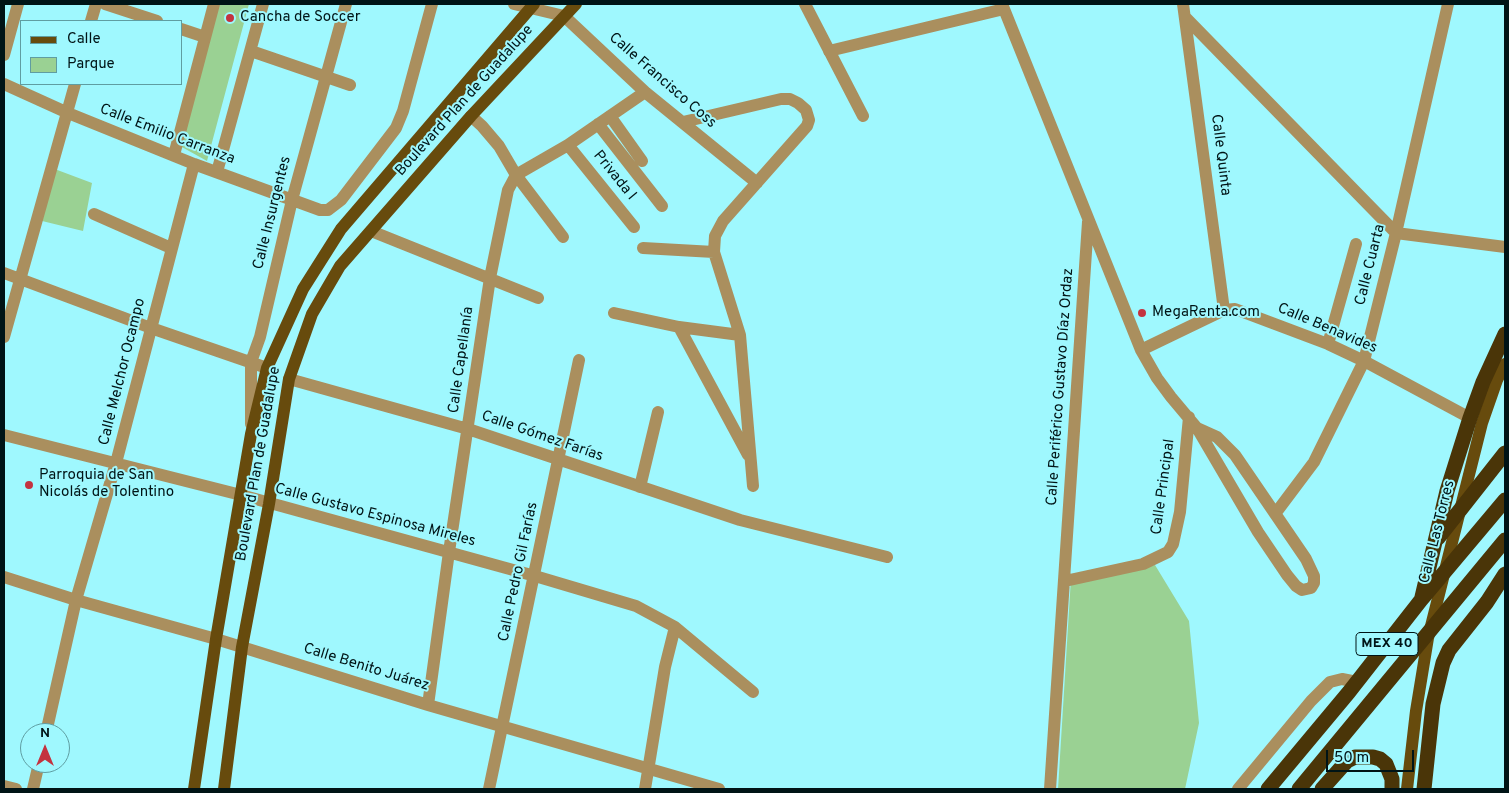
<!DOCTYPE html>
<meta charset="utf-8">
<style>
body{margin:0}
#map{position:relative;width:1509px;height:793px;overflow:hidden;background:#9ff8fe;font-family:Overpass,sans-serif}
canvas{display:block}
.frame{position:absolute;inset:0;border:5px solid #001416;pointer-events:none}
.legend{position:absolute;left:20px;top:20px;width:162px;height:65px;box-sizing:border-box;background:#9ff8fe;border:1px solid #5f9da1;margin:0;padding:6px 9px;list-style:none;font-size:15px;color:#001416}
.legend li{display:flex;align-items:center;gap:10px;height:25px}
.legend b{width:25px;border:1px solid #5f9da1}
.north{position:absolute;left:20px;top:723px;width:50px;height:50px;box-sizing:border-box;background:#9ff8fe;border:1px solid #5f9da1;border-radius:50%;rotate:0deg;font-size:14px;font-weight:700;line-height:20px;text-align:center;color:#001416}
.north::after{content:'';display:block;margin:auto;width:18px;height:22px;background:#c3333f;clip-path:polygon(50% 0,100% 100%,50% 72%,0 100%)}
.scale{position:absolute;left:1326px;top:750px;width:88px;height:22px;box-sizing:border-box;border:2px solid #001416;border-top:0;padding-left:6px;font-size:15px;line-height:18px;white-space:nowrap;color:#001416;-webkit-text-stroke:4px #9ff8fe;paint-order:stroke}
</style>
<div id="map">
<canvas width="1509" height="793"></canvas>
<div class="frame"></div>
<ul class="legend">
<li><b style="height:6px;background:#674b0d"></b>Calle</li>
<li><b style="height:14px;background:#9ad193"></b>Parque</li>
</ul>
<div class="north">N</div>
<div class="scale">50 m</div>
</div>
<script>
const context = document.querySelector('canvas').getContext('2d');
context.lineJoin = 'round';
function fillPath(path, color) {
  context.fillStyle = color;
  context.fill(path, 'evenodd');
}
function toPath(rows) {
  const path = new Path2D();
  for (const r of rows) {
    path.moveTo(r[0], r[1]);
    for (let i = 2; i < r.length; i += 2) path.lineTo(r[i], r[i + 1]);
  }
  return path;
}
function trace(path, color, width, dash) {
  context.strokeStyle = color;
  context.lineWidth = width;
  context.lineCap = dash ? 'butt' : 'round';
  context.setLineDash(dash || []);
  context.stroke(path);
}
function write(font, color, halo, rows, align = 'center') {
  context.font = font + ' Overpass,sans-serif';
  context.lineWidth = 4;
  context.setLineDash([]);
  context.textBaseline = 'middle';
  context.strokeStyle = halo;
  context.fillStyle = color;
  for (const [text, x, y, turn = 0] of rows) {
    context.save();
    context.translate(x, y);
    context.rotate((+turn || 0) * Math.PI / 180);
    context.textAlign = isNaN(turn) ? turn : align;
    if (halo) context.strokeText(text, 0, 0);
    context.fillText(text, 0, 0);
    context.restore();
  }
}
fillPath(toPath([
 [218,4,249,4,207,161,180,146],
 [52,168,92,183,83,231,38,220],
 [1155,565,1189,621,1199,723,1185,789,1058,789,1071,578]
]), '#9ad193');
trace(toPath([
 [105,4,157,21],
 [514,4,564,16,645,92,757,183],
 [805,4,863,116],
 [1002,4,1141,350,1157,378,1171,397,1197,428,1258,532,1287,575,1296,586,1302,590,1311,588,1314,583,1314,576,1306,559,1235,455,1217,437,1197,428],
 [1183,4,1224,310],
 [1186,18,1396,233,1505,247],
 [91,21,96,4],
 [181,29,205,37],
 [251,51,350,85],
 [829,51,1004,9],
 [4,55,18,4],
 [4,84,68,113,194,164,320,210,328,210,341,200,396,128,403,111,432,4],
 [471,116,482,126,499,146,516,175,563,237],
 [610,116,642,161],
 [683,122,781,99,790,99,798,103,806,110,809,120,807,126,723,221,715,236,714,252,740,335,753,486],
 [598,124,662,206],
 [568,145,634,227],
 [174,155,214,4],
 [217,172,263,4],
 [94,214,171,248],
 [371,231,538,298],
 [643,248,714,252],
 [4,273,151,328,267,368],
 [614,313,679,327,740,335],
 [679,327,748,455],
 [4,337,75,84],
 [1328,344,1356,244],
 [1141,350,1224,310,1235,309,1328,344,1364,361,1470,418],
 [289,379,468,429,740,520,887,557],
 [251,424,251,362,260,337,292,200,346,4],
 [4,435,241,495,535,576,636,606,675,627,753,692],
 [640,487,658,412],
 [1275,514,1314,462,1364,361,1396,233,1448,4],
 [4,577,76,600,216,639,428,705,719,789],
 [1065,581,1143,564,1168,552,1173,544,1180,512,1189,417],
 [428,705,449,552,490,278,508,190,516,175,568,145,645,92],
 [46,733,76,600,116,463,194,164],
 [4,786,16,789],
 [33,789,39,763],
 [489,789,579,360],
 [645,789,665,667,675,627],
 [1050,789,1088,222],
 [1238,789,1311,701,1330,682,1342,679,1357,682]
]), '#aa8f5e', 12);
trace(toPath([
 [194,789,216,639,251,434,267,368,303,289,341,229,534,4],
 [224,789,242,647,269,504,289,379,312,314,340,266,471,116,576,4],
 [1407,789,1416,711,1428,638,1482,423,1497,380,1505,364]
]), '#674b0d', 12);
trace(toPath([
 [1438,538,1505,453],
 [1422,597,1447,491,1470,418,1483,382,1505,334],
 [1268,789,1349,692,1421,600,1505,500],
 [1299,789,1505,540],
 [1322,789,1347,761,1355,757,1373,757,1380,759,1386,764,1392,779,1392,789],
 [1424,789,1433,704,1443,663,1449,650,1487,602,1505,574]
]), '#4a3508', 15);
for (const [x, y, r, color] of [
 [230,18,5,"#c3333f"],
 [1142,313,5,"#c3333f"],
 [29,485,5,"#c3333f"]
]) {
  const dot = new Path2D();
  dot.arc(x, y, r, 0, 2 * Math.PI);
  context.fillStyle = color;
  context.fill(dot);
  trace(dot, '#9ff8fe', 2);
}
for (const [x, y, w] of [
 [1387,644,62]
]) {
  const box = new Path2D();
  box.roundRect(x - w / 2, y - 11.5, w, 23, 4);
  context.fillStyle = '#9ff8fe';
  context.fill(box);
  trace(box, '#001416', 1);
}
write('bold 14px', '#001416', null, [
 ["MEX 40",1387,644]
]);
write('15px', '#001416', '#9ff8fe', [
 ["Cancha de Soccer",240,18],
 ["MegaRenta.com",1152,313],
 ["Parroquia de San",39,476],
 ["Nicolás de Tolentino",39,493]
], 'left');
write('15px', '#001416', '#9ff8fe', [
 ["Calle Francisco Coss",662,81,41],
 ["Boulevard Plan de Guadalupe",465,101,-48],
 ["Calle Emilio Carranza",167,135,21],
 ["Calle Quinta",1220,155,83],
 ["Privada I",614,176,51],
 ["Calle Insurgentes",273,213,-76],
 ["Calle Cuarta",1371,265,-76],
 ["Calle Benavides",1327,329,23],
 ["Calle Capellanía",462,360,-82],
 ["Calle Melchor Ocampo",123,372,-76],
 ["Calle Periférico Gustavo Díaz Ordaz",1061,387,-86],
 ["Calle Gómez Farías",542,437,19],
 ["Boulevard Plan de Guadalupe",259,464,-80],
 ["Calle Principal",1164,487,-82],
 ["Calle Gustavo Espinosa Mireles",375,516,15],
 ["Calle Las Torres",1438,532,-76],
 ["Calle Pedro Gil Farías",519,572,-78],
 ["Calle Benito Juárez",366,668,17]
]);
</script>
